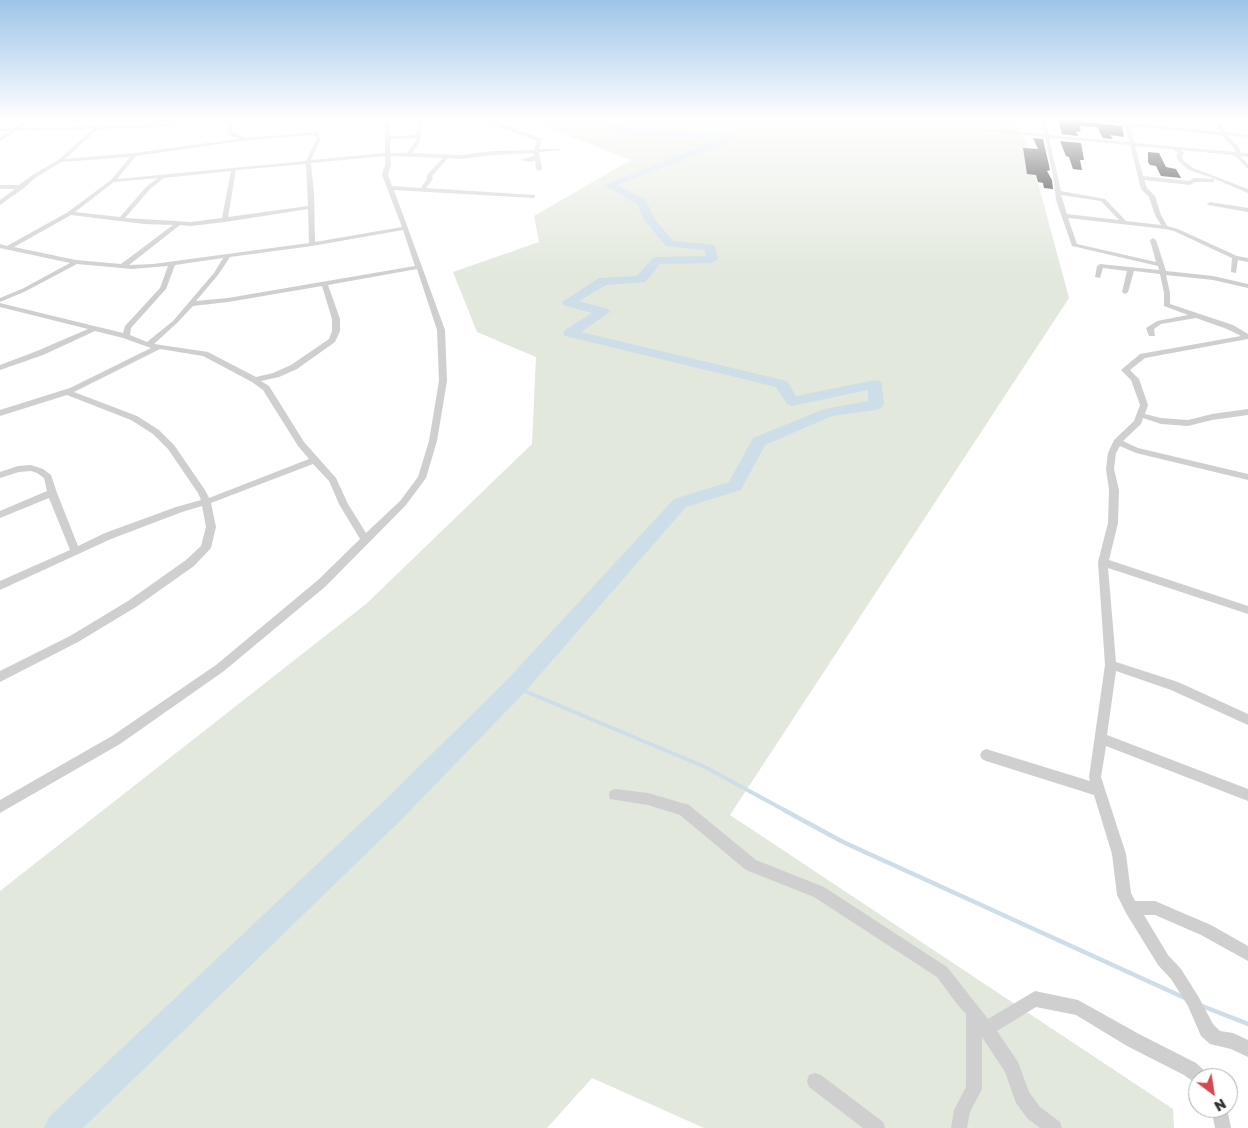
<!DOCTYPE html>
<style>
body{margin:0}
#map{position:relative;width:1248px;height:1128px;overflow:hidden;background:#fff;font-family:"Golos Text",sans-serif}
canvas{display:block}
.north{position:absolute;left:1188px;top:1068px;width:50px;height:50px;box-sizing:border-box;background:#fff;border:1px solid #adadad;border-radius:50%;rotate:149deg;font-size:14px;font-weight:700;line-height:20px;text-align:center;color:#323232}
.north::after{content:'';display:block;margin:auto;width:18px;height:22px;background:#d6474f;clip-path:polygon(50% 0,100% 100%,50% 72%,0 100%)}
</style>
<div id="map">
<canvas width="1248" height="1128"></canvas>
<div class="north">N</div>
</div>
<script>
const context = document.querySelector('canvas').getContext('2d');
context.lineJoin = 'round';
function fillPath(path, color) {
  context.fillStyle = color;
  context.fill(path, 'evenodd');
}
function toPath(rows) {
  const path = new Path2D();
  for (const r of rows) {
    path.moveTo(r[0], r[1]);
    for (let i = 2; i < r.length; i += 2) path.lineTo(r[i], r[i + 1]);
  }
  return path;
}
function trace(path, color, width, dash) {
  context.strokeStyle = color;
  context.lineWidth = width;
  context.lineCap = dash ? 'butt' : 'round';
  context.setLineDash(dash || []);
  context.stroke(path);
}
fillPath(toPath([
 [526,120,1016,120,1028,146,1069,298,730,815,1173,1109,1174,1128,704,1128,592,1078,547,1128,0,1128,0,891,366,604,532,444,536,357,477,332,453,272,539,242,534,216,631,160]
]), '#e2e8dc');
trace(toPath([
 [515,687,705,767,786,811]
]), '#cedee9', 4);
trace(toPath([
 [784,810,843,842,1185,998],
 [1202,1006,1248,1024]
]), '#cedee9', 4.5);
fillPath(toPath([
 [609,120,617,120,620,129,731,133,732,135,728,143,617,185,646,200,655,220,673,241,715,245,718,259,712,263,660,264,645,282,606,285,579,301,608,309,610,312,581,332,787,381,796,396,875,380,880,381,882,384,884,405,881,408,876,410,832,416,765,445,741,490,686,507,523,694,402,819,83,1128,44,1128,49,1117,384,801,507,680,674,499,729,482,753,438,824,409,868,401,868,390,792,406,787,404,776,387,565,336,563,333,565,330,592,313,563,305,562,302,599,278,637,276,653,258,657,257,706,256,705,250,666,246,645,221,637,204,604,185,722,138,616,135,612,132,609,120]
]), '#cedee9');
fillPath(toPath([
 [1058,120,1076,120,1077,122,1077,120,1081,120,1083,122,1122,126,1124,137,1110,135,1113,139,1103,138,1097,127,1079,126,1081,131,1076,132,1078,136,1062,134],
 [1033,138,1043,139,1050,170,1047,171,1052,180,1053,189,1044,188,1043,183,1038,182,1036,175,1027,174,1023,148,1038,149],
 [1060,141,1081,143,1084,160,1080,160,1082,170,1073,169,1069,157,1066,156],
 [1148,152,1159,153,1166,167,1176,169,1181,178,1161,176,1156,166,1150,165,1148,162]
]), '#191919');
fillPath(toPath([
 [27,120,31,120,20,128,139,126,231,120,232,132,246,138,317,132,321,138,311,160,385,153,385,120,389,120,390,136,416,135,418,120,422,120,420,141,412,153,461,155,493,151,534,150,537,141,492,124,474,120,481,120,495,122,542,139,539,149,560,149,562,150,539,152,542,169,539,171,536,169,535,160,531,162,520,160,534,156,534,153,493,155,461,159,448,158,432,176,433,179,426,188,535,195,535,197,533,198,394,190,445,330,447,381,437,441,426,478,406,505,326,586,224,671,120,744,0,813,0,800,112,736,216,665,318,580,360,539,339,504,329,481,313,464,211,503,216,527,211,548,194,566,136,607,78,642,0,682,0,671,70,636,128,601,186,560,201,546,206,527,202,506,182,512,111,539,0,590,0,581,70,550,49,498,0,518,0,511,47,491,44,478,37,473,31,471,19,472,0,478,0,472,18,466,31,465,43,469,51,475,57,493,78,546,105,533,176,507,201,500,198,493,168,449,153,434,131,420,67,395,0,416,0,410,70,388,151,348,123,338,95,331,43,355,0,370,0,365,37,351,88,329,0,307,0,303,123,333,125,326,160,288,168,266,132,269,77,264,26,291,0,302,0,298,22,289,70,263,0,248,0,244,7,246,68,212,111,180,130,157,61,162,35,178,24,188,0,205,0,200,15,189,0,189,0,185,19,185,31,176,58,160,93,129,16,131,0,141,0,138,10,131,0,131,0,129,14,128,27,120],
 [227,121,228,134,239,139,134,153,65,159,98,129,139,128,227,121],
 [314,135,317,138,306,161,117,179,136,156,248,140,314,135],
 [416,138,416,141,407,153,390,153,390,139,416,138],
 [385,156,385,165,382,175,402,227,315,242,314,193,311,163,385,156],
 [390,156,443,158,427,175,427,179,421,188,392,186,388,175,391,165,390,156],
 [306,164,308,206,228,217,236,170,306,164],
 [231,171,222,218,191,222,125,218,150,189,164,178,231,171],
 [158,178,146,187,120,217,75,212,114,182,158,178],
 [308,209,309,243,153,264,129,265,180,225,191,226,225,222,308,209],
 [71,215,144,224,173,225,121,264,76,260,14,247,71,215],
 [403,230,415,266,228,298,196,301,218,275,230,257,312,246,403,230],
 [223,258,214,273,173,321,147,342,130,335,131,328,166,289,175,265,223,258],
 [417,269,437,330,439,381,429,441,418,477,400,501,366,533,348,504,336,478,304,442,269,386,261,381,279,377,297,369,335,342,340,331,340,319,328,285,417,269],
 [322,286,332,319,332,331,329,339,291,365,273,373,256,377,208,352,154,344,177,323,193,306,228,302,322,286],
 [160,349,203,356,252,382,263,390,298,446,309,459,209,498,205,490,174,445,159,430,137,416,74,392,160,349],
 [1021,120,1045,120,1049,135,1129,142,1125,125,1083,120,1124,122,1124,120,1128,120,1129,123,1220,132,1214,120,1218,120,1225,132,1248,135,1248,137,1227,135,1238,146,1241,153,1248,153,1248,157,1240,156,1248,164,1248,169,1234,155,1180,150,1184,153,1182,156,1183,160,1193,168,1248,189,1248,193,1215,179,1189,170,1179,162,1176,156,1178,153,1172,149,1135,146,1143,176,1189,181,1194,178,1214,179,1214,181,1212,182,1195,182,1190,185,1144,180,1147,188,1155,196,1161,215,1167,226,1178,229,1237,256,1248,258,1248,262,1238,260,1236,273,1231,272,1232,258,1174,231,1165,229,1068,218,1077,244,1156,262,1150,240,1153,238,1156,240,1166,271,1213,276,1248,284,1248,288,1213,280,1166,275,1170,293,1170,304,1233,325,1248,334,1248,339,1145,358,1130,370,1139,379,1148,405,1145,414,1161,418,1188,420,1212,414,1248,409,1248,415,1212,420,1188,426,1161,424,1143,418,1141,424,1123,441,1138,448,1248,474,1248,480,1136,453,1120,446,1116,453,1114,469,1119,490,1118,523,1109,560,1248,606,1248,614,1108,568,1116,662,1178,682,1248,714,1248,725,1171,690,1116,671,1107,735,1248,789,1248,801,1106,746,1101,777,1126,854,1131,893,1135,901,1155,901,1211,925,1248,946,1248,961,1201,935,1155,915,1144,915,1168,955,1181,969,1198,996,1213,1024,1220,1031,1233,1033,1248,1040,1248,1057,1231,1049,1210,1044,1201,1036,1188,1006,1171,979,1158,965,1126,913,1117,895,1112,854,1094,795,986,761,982,759,980,755,982,751,986,749,1090,781,1089,777,1105,665,1098,562,1108,523,1109,490,1106,469,1108,453,1114,440,1134,421,1140,405,1131,380,1121,370,1140,354,1241,336,1227,329,1196,318,1161,324,1154,329,1155,336,1149,336,1146,328,1157,321,1188,315,1164,306,1164,293,1160,274,1134,271,1128,292,1125,294,1122,292,1127,271,1103,268,1100,278,1095,277,1097,266,1100,264,1159,270,1158,266,1072,246,1056,200,1054,181,1045,137,970,129,972,128,1044,134,1041,123,1021,120],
 [1130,126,1221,135,1234,148,1236,152,1134,143,1130,126],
 [1049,138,1130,145,1141,189,1149,197,1155,215,1161,225,1126,221,1105,199,1061,191,1049,138],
 [1061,195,1101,201,1119,220,1067,214,1061,195],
 [1210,202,1248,208,1248,212,1208,205,1207,204,1210,202],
 [615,789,648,793,689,805,756,860,824,887,947,967,988,1019,1035,991,1078,1000,1139,1034,1196,1063,1206,1072,1208,1078,1198,1078,1198,1085,1184,1075,1127,1046,1076,1015,1036,1007,997,1031,1018,1062,1029,1092,1040,1107,1060,1122,1062,1128,1040,1128,1028,1119,1016,1103,1005,1072,982,1037,982,1089,970,1112,967,1128,951,1128,954,1110,966,1087,966,1014,957,1004,937,977,814,897,746,870,680,815,648,805,610,799,609,795,610,791,615,789],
 [815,1073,821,1075,883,1122,885,1128,863,1128,809,1087,807,1081,809,1075,815,1073],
 [1211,1108,1227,1108,1231,1128,1215,1128,1211,1108]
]), '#cfcfcf');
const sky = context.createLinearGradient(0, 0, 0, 277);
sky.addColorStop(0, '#9dc5e8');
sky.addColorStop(0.43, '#fff');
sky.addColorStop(1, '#ffffff00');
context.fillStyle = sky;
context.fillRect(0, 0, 1248, 277);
</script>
